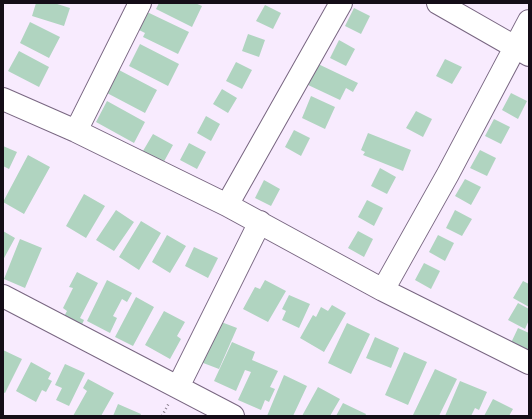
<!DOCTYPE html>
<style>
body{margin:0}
#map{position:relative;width:532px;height:419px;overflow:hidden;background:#f8ebfe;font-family:Karla,sans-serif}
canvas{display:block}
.frame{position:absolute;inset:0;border:4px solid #140d17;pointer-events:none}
</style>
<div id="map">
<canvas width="532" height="419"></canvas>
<div class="frame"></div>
</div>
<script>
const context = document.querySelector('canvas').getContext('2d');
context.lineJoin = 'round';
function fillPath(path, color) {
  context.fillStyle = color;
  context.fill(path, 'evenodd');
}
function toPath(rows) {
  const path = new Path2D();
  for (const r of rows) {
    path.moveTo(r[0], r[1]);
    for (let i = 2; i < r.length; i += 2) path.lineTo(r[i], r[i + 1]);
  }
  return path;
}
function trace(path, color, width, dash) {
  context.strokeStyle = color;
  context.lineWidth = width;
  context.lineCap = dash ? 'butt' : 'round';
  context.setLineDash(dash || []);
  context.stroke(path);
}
fillPath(toPath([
 [36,3,54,3,70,8,64,26,32,16],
 [159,3,195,3,202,6,192,27,156,9],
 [265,5,281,13,273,29,256,21],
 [354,8,370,16,361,34,345,26],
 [145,11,189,32,178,54,143,37,145,33,137,29],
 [30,22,60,37,49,58,20,43],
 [248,34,265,40,259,57,242,51],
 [339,40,355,49,346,66,330,58],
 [140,44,179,64,168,86,129,66],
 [19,51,49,67,39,87,8,71],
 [445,59,462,67,452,84,436,76],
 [236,62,252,70,242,89,226,81],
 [316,63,358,83,353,92,346,88,340,100,306,84],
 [119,70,157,90,145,113,107,93],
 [222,89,237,98,228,113,213,104],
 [511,93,527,101,518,119,502,110],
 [311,96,335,107,325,129,302,118],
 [107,101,145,122,134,143,96,122],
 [416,111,432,119,423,137,406,128],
 [206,116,220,124,211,141,197,133],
 [494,119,510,127,501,144,485,136],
 [294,130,310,138,301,156,285,147],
 [368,133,411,150,403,171,363,155,365,152,361,150],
 [153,134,173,145,161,167,140,156],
 [189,143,206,152,197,169,180,160],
 [3,146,17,152,9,169,3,166],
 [480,150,496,158,487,176,470,168],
 [28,155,50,167,24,214,3,202],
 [380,168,396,177,387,194,371,186],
 [465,179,481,187,471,205,455,196],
 [264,180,280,189,271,206,255,198],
 [84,194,105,206,86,238,66,226],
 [367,200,383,208,374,226,358,217],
 [116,210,134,222,114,251,96,240],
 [455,210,472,219,462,236,446,228],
 [141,221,161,233,139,270,119,257],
 [3,231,15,238,3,260],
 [358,231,373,239,364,257,348,248],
 [167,235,186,246,170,273,152,262],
 [438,235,454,243,445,261,429,252],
 [20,239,42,248,25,288,4,279],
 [194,247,218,258,208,278,185,266],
 [424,263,440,271,431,289,415,280],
 [77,272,98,283,80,318,84,320,79,331,61,322,67,311,63,308,73,288,69,287],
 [107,280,132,293,127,302,122,299,113,316,117,318,110,333,87,321],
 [265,280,286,291,268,322,243,309,255,287,260,289],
 [523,281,529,284,529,307,513,298],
 [289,295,310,304,299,328,282,320,286,311,282,309],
 [136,297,154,307,133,346,115,337],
 [518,303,529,309,529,320,525,329,508,320],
 [332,305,346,313,324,352,300,338,313,315,316,317,321,307,328,311],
 [164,311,185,322,177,336,181,339,170,359,145,345],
 [216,320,237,328,219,369,198,361],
 [347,323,370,334,351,374,328,363],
 [518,328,529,333,529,355,510,345],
 [375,337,399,348,391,368,366,358],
 [232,342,255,352,252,360,278,371,270,387,275,389,269,402,265,400,261,410,238,400,251,372,245,370,236,391,214,381],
 [3,350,22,359,5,393,3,392],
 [404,352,427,362,408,405,385,395],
 [31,362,51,373,48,379,52,381,46,392,42,390,36,402,16,391],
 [65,364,85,373,69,406,56,400,62,388,55,385],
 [435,369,457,379,439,416,415,416,413,415],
 [284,375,307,386,293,416,267,416],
 [88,379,114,393,101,416,73,416,87,391,83,388],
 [460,381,487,392,479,410,475,408,471,416,445,416],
 [318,387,340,399,330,416,302,416],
 [493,399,513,409,509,416,484,416],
 [343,403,366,414,365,416,336,416],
 [118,404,141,414,140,416,113,416]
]), '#b0d4c0');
const minor = toPath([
 [438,3,529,55],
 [3,99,76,131,227,205,383,290,529,363],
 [76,131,140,3],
 [227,205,341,3],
 [383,290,448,174,529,21],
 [3,296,233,416],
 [178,387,260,222]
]);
trace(minor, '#786681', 24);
trace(toPath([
 [162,416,169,403]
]), '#7f7583', 2.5, [1, 3]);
trace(minor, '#fff', 22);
</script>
